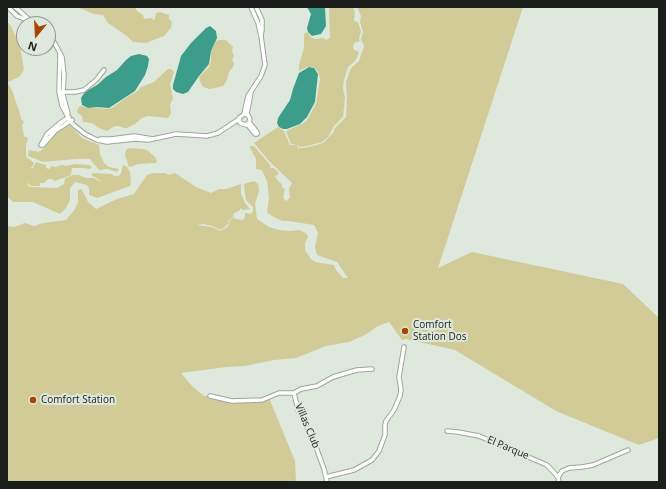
<!DOCTYPE html>
<style>
body{margin:0}
#map{position:relative;width:666px;height:489px;overflow:hidden;background:#dfe8dd;font-family:"Open Sans",sans-serif}
canvas{display:block}
.frame{position:absolute;inset:0;border:8px solid #1b1e1a;pointer-events:none}
.north{position:absolute;left:16px;top:16px;width:40px;height:40px;box-sizing:border-box;background:#dfe8dd;border:1px solid #91978f;border-radius:50%;rotate:198deg;font-size:11px;font-weight:700;line-height:16px;text-align:center;color:#1b1e1a}
.north::after{content:'';display:block;margin:auto;width:14px;height:18px;background:#a84800;clip-path:polygon(50% 0,100% 100%,50% 72%,0 100%)}
</style>
<div id="map">
<canvas width="666" height="489"></canvas>
<div class="frame"></div>
<div class="north">N</div>
</div>
<script>
const context = document.querySelector('canvas').getContext('2d');
context.lineJoin = 'round';
function fillPath(path, color) {
  context.fillStyle = color;
  context.fill(path, 'evenodd');
}
function toPath(rows) {
  const path = new Path2D();
  for (const r of rows) {
    path.moveTo(r[0], r[1]);
    for (let i = 2; i < r.length; i += 2) path.lineTo(r[i], r[i + 1]);
  }
  return path;
}
function trace(path, color, width, dash) {
  context.strokeStyle = color;
  context.lineWidth = width;
  context.lineCap = dash ? 'butt' : 'round';
  context.setLineDash(dash || []);
  context.stroke(path);
}
function write(font, color, halo, rows, align = 'center') {
  context.font = font + ' "Open Sans",sans-serif';
  context.lineWidth = 4;
  context.setLineDash([]);
  context.textBaseline = 'middle';
  context.strokeStyle = halo;
  context.fillStyle = color;
  for (const [text, x, y, turn = 0] of rows) {
    context.save();
    context.translate(x, y);
    context.rotate((+turn || 0) * Math.PI / 180);
    context.textAlign = isNaN(turn) ? turn : align;
    if (halo) context.strokeText(text, 0, 0);
    context.fillText(text, 0, 0);
    context.restore();
  }
}
fillPath(toPath([
 [77,7,136,7,136,10,143,15,144,19,151,18,153,20,155,19,156,13,160,12,169,15,169,19,172,22,171,28,164,36,146,43,133,42,127,36,108,23,103,15,94,14],
 [329,7,353,7,355,12,354,21,358,22,361,31,359,39,360,41,354,43,353,47,354,50,358,51,359,53,355,61,348,67,344,80,343,88,345,98,343,117,334,126,328,137,322,142,307,146,299,147,298,145,291,144,286,131,302,124,307,120,316,104,320,79,318,71,313,67,307,67,299,71,299,65,304,48,304,34,307,32,312,38,316,39,323,38,326,40,330,38],
 [357,7,523,7,438,268,472,252,623,284,659,318,659,438,639,445,556,411,455,350,406,339,402,340,389,322,378,326,365,335,349,342,326,346,296,358,274,360,245,366,226,367,181,373,192,386,204,396,210,396,225,400,269,398,295,461,296,482,7,482,7,226,14,227,25,223,34,226,43,223,66,220,75,209,78,202,78,190,81,189,84,193,88,202,96,209,117,199,134,194,147,175,153,173,165,173,169,175,175,173,196,187,211,193,219,189,226,189,241,184,241,194,245,203,250,209,243,210,240,208,240,210,233,214,234,216,229,220,228,224,221,230,212,226,203,224,196,225,212,227,221,231,228,226,230,220,234,217,235,219,243,220,245,217,245,213,250,214,253,212,253,207,246,200,244,187,244,184,254,181,258,184,259,191,255,204,257,219,269,227,279,230,289,231,299,230,306,233,308,237,305,243,305,250,311,259,315,262,334,265,336,270,343,278,348,278,337,262,317,255,315,247,318,233,314,225,289,221,282,221,270,215,267,212,269,198,267,181,262,170,256,169,256,159,250,148,250,146,254,146,271,166,270,168,274,168,277,171,279,174,275,176,278,181,282,184,282,187,285,189,283,198,286,201,290,198,289,189,292,183,268,160,254,143,278,127,284,131,290,145,297,145,298,148,301,148,309,147,323,143,333,133,335,128,346,117,347,99,346,82,351,68,359,61,364,46,361,39,363,32,360,22,361,16],
 [7,22,11,26,20,46,24,70,19,77,8,82,7,81],
 [219,40,226,40,233,47,232,51,234,56,232,60,234,63,233,67,229,72,227,80,223,86,210,89,203,87,201,84,199,77,209,67,211,61,211,51,216,41],
 [168,69,171,69,174,72,170,84,173,98,170,105,171,113,168,118,148,116,142,118,135,124,127,128,124,128,119,126,115,126,107,131,99,128,92,123,83,122,82,116,79,114,77,112,78,108,81,106,87,108,93,107,105,109,112,108,127,97,136,92,141,87,154,82],
 [7,82,12,90,20,114,21,119,24,122,22,125,24,136,28,138,26,145,26,157,34,163,33,166,29,168,28,171,30,167,33,168,36,162,46,165,46,168,49,169,52,166,55,167,62,165,66,166,75,164,89,165,92,167,90,169,84,168,72,168,71,175,55,181,51,179,48,179,44,183,40,183,40,186,31,186,29,185,26,181,28,186,31,187,57,188,64,184,65,178,73,175,78,175,87,178,94,178,99,181,102,182,95,177,92,176,92,173,112,174,114,176,119,176,121,173,123,165,127,167,130,172,131,182,130,186,97,198,89,195,89,189,87,185,75,182,70,188,70,200,66,208,60,214,33,202,13,202,7,196],
 [69,124,82,138,99,145,100,154,104,163,109,167,119,169,117,172,107,169,99,170,90,159,76,159,43,162,28,156,29,150,38,152,42,150,52,135],
 [129,148,143,149,147,150,156,158,157,162,155,163,139,164,129,167,125,155,126,150]
]), '#d0cb97');
fillPath(toPath([
 [307,7,325,7,326,26,321,34,312,36,308,32,307,28,311,14],
 [210,26,216,31,217,38,211,51,209,64,199,76,188,92,183,94,176,92,173,89,173,85,181,56,191,43,206,28],
 [139,54,147,56,149,59,148,66,145,75,135,91,109,108,96,107,88,108,82,105,81,98,85,92,97,85,106,77,117,70,126,60,131,56],
 [309,67,314,68,318,74,315,102,307,117,300,124,287,129,283,129,279,127,277,123,278,118,290,100,293,89,299,73]
]), '#3c9e8a');
const minor = toPath([
 [8,7,17,16,34,23],
 [15,7,32,22],
 [256,7,262,20,262,30,261,36],
 [48,34,54,42,62,57,64,74,63,95,68,114],
 [60,54,59,92,62,106,70,121,75,126,85,134,97,140,107,142,135,139,148,140,176,134,207,136,218,133,239,119],
 [62,92,75,92,84,90,97,79,104,70],
 [244,114,248,115,250,119,249,122,246,125,240,123,239,118,244,114,248,96,261,76,265,65,261,36,258,23,251,7],
 [247,114,251,92],
 [69,117,60,123,47,134,41,145,43,145,55,131,72,120],
 [247,124,255,134,257,134,257,132,249,122],
 [100,139,111,139,134,136,153,139],
 [294,393,298,410,313,439,324,469,327,482],
 [210,396,232,401,262,400,279,393,294,393,301,389,317,386,333,377,343,374,357,370,372,369],
 [447,431,458,432,479,436,547,465,558,477,559,482],
 [326,477,354,470,372,460,379,451,385,435,385,425,386,421,394,410,400,396,401,390,399,377,404,347],
 [558,477,562,471,569,468,582,467,593,465,628,450]
]);
trace(minor, '#9ea69c', 5.5);
trace(minor, '#fff', 3.5);
for (const [x, y, r, color] of [
 [405,331,4,"#a84800"],
 [33,400,4,"#a84800"]
]) {
  const dot = new Path2D();
  dot.arc(x, y, r, 0, 2 * Math.PI);
  context.fillStyle = color;
  context.fill(dot);
  trace(dot, '#dfe8dd', 1.5);
}
write('10px', '#1b1e1a', '#dfe8dd', [
 ["Comfort",413,325],
 ["Station Dos",413,337],
 ["Comfort Station",41,400]
], 'left');
write('10px', '#1b1e1a', '#dfe8dd', [
 ["Villas Club",307,426,67],
 ["El Parque",508,448,23]
]);
</script>
